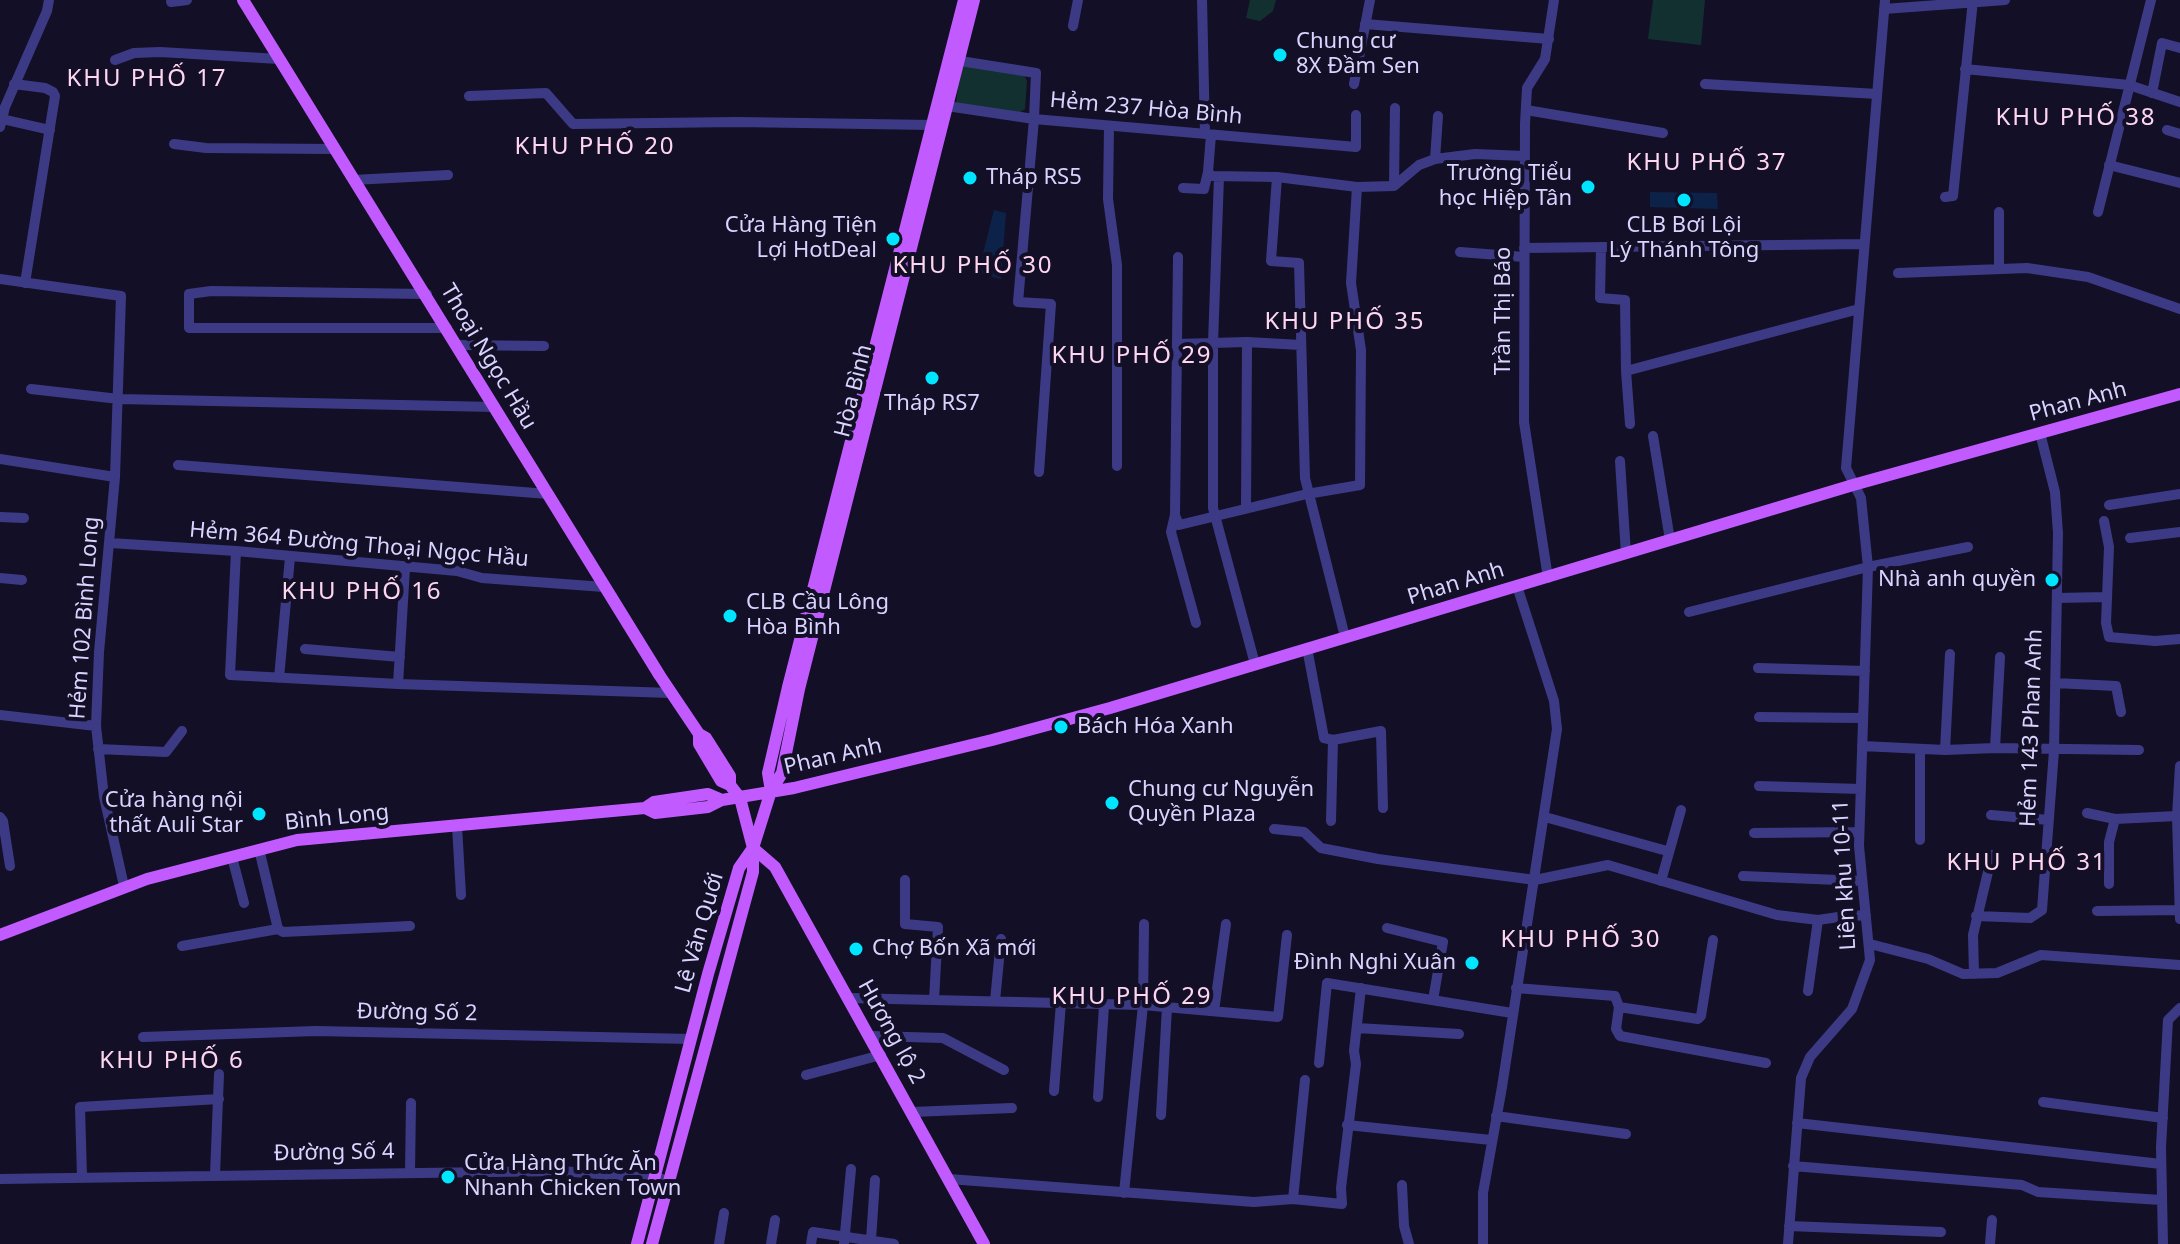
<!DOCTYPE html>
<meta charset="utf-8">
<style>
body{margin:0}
canvas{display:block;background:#130f26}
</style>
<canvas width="2180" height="1244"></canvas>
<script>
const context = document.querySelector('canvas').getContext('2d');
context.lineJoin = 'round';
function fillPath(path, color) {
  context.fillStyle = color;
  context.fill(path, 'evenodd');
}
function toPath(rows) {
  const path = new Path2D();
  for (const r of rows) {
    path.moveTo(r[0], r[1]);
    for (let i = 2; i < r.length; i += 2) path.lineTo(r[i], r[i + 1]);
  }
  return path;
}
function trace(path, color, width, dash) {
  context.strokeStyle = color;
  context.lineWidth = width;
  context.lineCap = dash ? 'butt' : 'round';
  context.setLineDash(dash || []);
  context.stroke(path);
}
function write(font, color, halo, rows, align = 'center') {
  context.font = font + ' "Noto Sans",sans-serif';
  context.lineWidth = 8;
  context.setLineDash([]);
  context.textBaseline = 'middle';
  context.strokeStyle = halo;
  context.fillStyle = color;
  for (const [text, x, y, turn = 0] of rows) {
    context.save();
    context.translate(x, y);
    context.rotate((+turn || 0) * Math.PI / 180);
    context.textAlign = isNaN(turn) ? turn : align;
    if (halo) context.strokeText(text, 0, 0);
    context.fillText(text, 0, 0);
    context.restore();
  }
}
fillPath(toPath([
 [1250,0,1276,0,1273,11,1260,21,1246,18],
 [1653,0,1705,0,1701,45,1648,39],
 [964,66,1024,75,1027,81,1025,109,1019,113,956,104,960,68]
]), '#12302f');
fillPath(toPath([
 [1650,192,1717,193,1718,209,1650,207],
 [994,210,1006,213,1001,279,978,273]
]), '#0c2248');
trace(toPath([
 [1202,0,1205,134],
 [171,2,187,0],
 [1884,9,2005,0],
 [1365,24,1549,39],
 [1073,26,1078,0],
 [115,60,134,53,160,52,279,59],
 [954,60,1036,73,1034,119,1356,147,1356,115],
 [1965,69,2129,85,2180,102],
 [14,84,45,88,53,92,55,96,25,283],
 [1354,84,1370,0],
 [1705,84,1877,94],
 [2152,93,2162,43,2180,48],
 [469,96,546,93,573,124,738,122,932,125],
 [947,106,1034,119,1018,302,1051,304,1039,472],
 [1526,110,1663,133],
 [2,119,50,130],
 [1109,126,1108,199,1117,265,1117,466],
 [0,127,5,107,47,11,49,0],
 [2167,130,2180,134],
 [1211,135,1208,172,1212,176,1277,177,1357,187,1394,186,1419,165,1435,159,1475,154,1525,156],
 [174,144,206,148,333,149],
 [1435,159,1438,116],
 [2109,165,2180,183],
 [1219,177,1213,343,1213,508,1255,664],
 [1277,177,1271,261,1299,263,1305,478,1345,637],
 [353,180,448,175],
 [1394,186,1395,108],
 [1183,188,1204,189,1208,172],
 [1945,197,1953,196,1973,0],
 [2098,212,2151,0],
 [1601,247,1600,298,1625,300,1626,371,1630,424],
 [1524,248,1864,244],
 [1460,252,1524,257],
 [1178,257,1175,515,1179,525,1307,494,1360,485,1361,350,1351,283,1357,187],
 [1999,269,1999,212],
 [1898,273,2027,268,2088,277,2180,309],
 [0,279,121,296,115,477,99,652,96,726,104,797,124,886],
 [427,294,211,291,189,294,189,328,447,328],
 [1177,344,1247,342,1301,345],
 [457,345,544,346],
 [1626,371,1859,309],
 [31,389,119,399,494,407],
 [1653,436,1670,540],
 [0,459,115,477],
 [1620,461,1626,554],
 [178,465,548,494],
 [2109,505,2180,494],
 [1246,508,1247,342],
 [1175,515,1171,532,1196,623],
 [0,517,24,518],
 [2104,521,2109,547,2106,623,2109,637,2155,641,2180,639],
 [2130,538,2180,532],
 [110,543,236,551,457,571,482,578,604,587],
 [236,551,230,675,398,684,671,693],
 [0,578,22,580],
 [1548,578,1524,422,1525,124,1527,88,1545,59,1554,0],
 [2057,598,2106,597],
 [1689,612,1868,567,1968,547],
 [1307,648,1324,738,1333,740,1381,731,1383,808],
 [305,649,400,657],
 [1758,668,1865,671],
 [279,678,290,557],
 [2055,683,2116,686,2121,712],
 [398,684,405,568],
 [0,715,96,726],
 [1759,717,1863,718],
 [1862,746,1945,750,1995,748,2139,750],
 [1995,748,2000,657],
 [98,749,166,752,182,731],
 [1920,749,1920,840],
 [1945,750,1950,654],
 [2180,766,2177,816,2180,919],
 [1759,786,1861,789],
 [2087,813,2115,819,2177,816],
 [1991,815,2049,820],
 [0,817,3,821,10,866],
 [1545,817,1667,851],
 [1331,821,1333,740],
 [457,826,461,895],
 [1274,829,1304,832,1321,848,1378,859,1535,880,1608,865,1777,915,1818,920,1852,915,1866,916],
 [1754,833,1859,832],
 [259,849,278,929,283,932,410,926],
 [232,857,244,903],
 [1743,876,1862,881],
 [905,880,905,924,938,927,934,1000],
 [1661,881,1681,810],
 [2109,884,2109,842,2115,819],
 [2097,911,2180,910],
 [1976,916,2030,918,2042,910,2054,751,2058,533,2055,492,2040,433],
 [1387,928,1443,942,1433,1000],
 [1870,944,1928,959,1963,974,1997,973,2041,955,2180,965],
 [182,946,278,929],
 [1974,974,1973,935,1992,855],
 [1516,988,1615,996,1619,1007,1698,1019,1701,1016,1713,940],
 [1808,991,1818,920],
 [849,998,1143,1005,1278,1017,1287,935],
 [995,1001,1001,939],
 [1619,1007,1616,1029,1620,1036,1766,1063],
 [1214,1011,1226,924],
 [1357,1028,1459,1034],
 [871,1036,943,1038,1004,1070],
 [143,1037,316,1031,691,1039],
 [1319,1063,1327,983,1512,1013],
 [806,1075,881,1055],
 [1054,1091,1061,1003],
 [1098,1097,1104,1006],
 [2043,1102,2163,1118],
 [912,1112,1012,1108],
 [1161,1115,1167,1007],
 [1496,1116,1626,1134],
 [1797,1123,2161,1164],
 [1347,1125,1491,1140],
 [1793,1166,2022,1185,2038,1192,2161,1200],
 [410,1172,411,1103],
 [215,1175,219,1074],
 [82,1177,80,1107,219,1099],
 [0,1179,561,1171,662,1179],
 [949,1179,1254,1202,1293,1199,1342,1204,1341,1188,1356,1064,1354,1051,1361,988],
 [1402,1185,1404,1226,1409,1244],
 [1124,1193,1143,1005,1144,924],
 [1293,1199,1305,1080],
 [1789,1226,1941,1232],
 [871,1240,875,1180],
 [719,1244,724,1213],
 [771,1244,775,1220],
 [811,1244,813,1232,894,1244],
 [844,1244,851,1169],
 [1483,1244,1483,1193,1502,1087,1557,729,1554,701,1517,586],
 [1788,1244,1801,1078,1810,1057,1852,1009,1870,960,1859,846,1868,567,1861,498,1846,468,1885,0],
 [1990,1244,1992,1220],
 [2163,1244,2161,1147,2168,1020,2180,1008]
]), '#3d3a85', 10);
trace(toPath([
 [243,0,660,676,699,734],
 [771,791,768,773,788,687,964,0],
 [645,808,654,802,708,794,722,800],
 [753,848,775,867,984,1244],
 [0,935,147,879,297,840,645,808,655,813,708,807,722,800,794,788,992,740,1110,708,1853,485,2180,394],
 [637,1244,708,974,739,868,753,848,771,791,782,773,799,689,974,0],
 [652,1244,753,872,753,848,740,798,730,785,721,781,699,744,699,734,706,738,730,776,730,785]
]), '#c25bff', 12);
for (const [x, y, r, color] of [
 [1280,55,8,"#00e5ff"],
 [970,178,8,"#00e5ff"],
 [1588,187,8,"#00e5ff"],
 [1684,200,8,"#00e5ff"],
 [893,239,8,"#00e5ff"],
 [932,378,8,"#00e5ff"],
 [2052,580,8,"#00e5ff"],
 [730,616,8,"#00e5ff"],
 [1061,727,8,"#00e5ff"],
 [1112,803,8,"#00e5ff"],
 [259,814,8,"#00e5ff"],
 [856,949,8,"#00e5ff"],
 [1472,963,8,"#00e5ff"],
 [448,1177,8,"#00e5ff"]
]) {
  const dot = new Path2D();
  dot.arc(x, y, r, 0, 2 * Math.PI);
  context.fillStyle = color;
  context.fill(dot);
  trace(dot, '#130f26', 3);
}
write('22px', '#d9d4ff', '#130f26', [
 ["Chung cư",1296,42],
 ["8X Đầm Sen",1296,67],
 ["Trường Tiểu",1572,174,"right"],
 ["học Hiệp Tân",1572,199,"right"],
 ["Tháp RS5",986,178],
 ["Cửa Hàng Tiện",877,226,"right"],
 ["Lợi HotDeal",877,251,"right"],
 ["CLB Bơi Lội",1684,226,"center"],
 ["Lý Thánh Tông",1684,251,"center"],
 ["Tháp RS7",932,404,"center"],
 ["Nhà anh quyền",2036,580,"right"],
 ["CLB Cầu Lông",746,603],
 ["Hòa Bình",746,628],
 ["Bách Hóa Xanh",1077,727],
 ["Chung cư Nguyễn",1128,790],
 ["Quyền Plaza",1128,815],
 ["Cửa hàng nội",243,801,"right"],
 ["thất Auli Star",243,826,"right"],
 ["Chợ Bốn Xã mới",872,949],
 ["Đình Nghi Xuân",1456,963,"right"],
 ["Cửa Hàng Thức Ăn",464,1164],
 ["Nhanh Chicken Town",464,1189]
], 'left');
write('22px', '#d9d4ff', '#130f26', [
 ["Hẻm 237 Hòa Bình",1146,109,5],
 ["Trần Thị Báo",1504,311,-90],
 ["Thoại Ngọc Hầu",488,357,59],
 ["Hòa Bình",854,391,-76],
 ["Phan Anh",2078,402,-15],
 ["Hẻm 364 Đường Thoại Ngọc Hầu",359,545,5],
 ["Phan Anh",1456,584,-17],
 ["Hẻm 102 Bình Long",85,618,-86],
 ["Hẻm 143 Phan Anh",2032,728,-88],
 ["Phan Anh",833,757,-13],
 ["Bình Long",337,818,-6],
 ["Liên khu 10-11",1845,875,-93],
 ["Lê Văn Quới",700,933,-74],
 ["Đường Số 2",417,1013,1],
 ["Hương lộ 2",891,1032,61],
 ["Đường Số 4",334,1153,-1]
]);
context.letterSpacing = '2px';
write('24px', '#ffd6f0', '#130f26', [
 ["KHU PHỐ 17",147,79],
 ["KHU PHỐ 38",2076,118],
 ["KHU PHỐ 20",595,147],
 ["KHU PHỐ 37",1707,163],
 ["KHU PHỐ 30",973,266],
 ["KHU PHỐ 35",1345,322],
 ["KHU PHỐ 29",1132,356],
 ["KHU PHỐ 16",362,592],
 ["KHU PHỐ 31",2027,863],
 ["KHU PHỐ 30",1581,940],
 ["KHU PHỐ 29",1132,997],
 ["KHU PHỐ 6",172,1061]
]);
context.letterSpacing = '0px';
</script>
